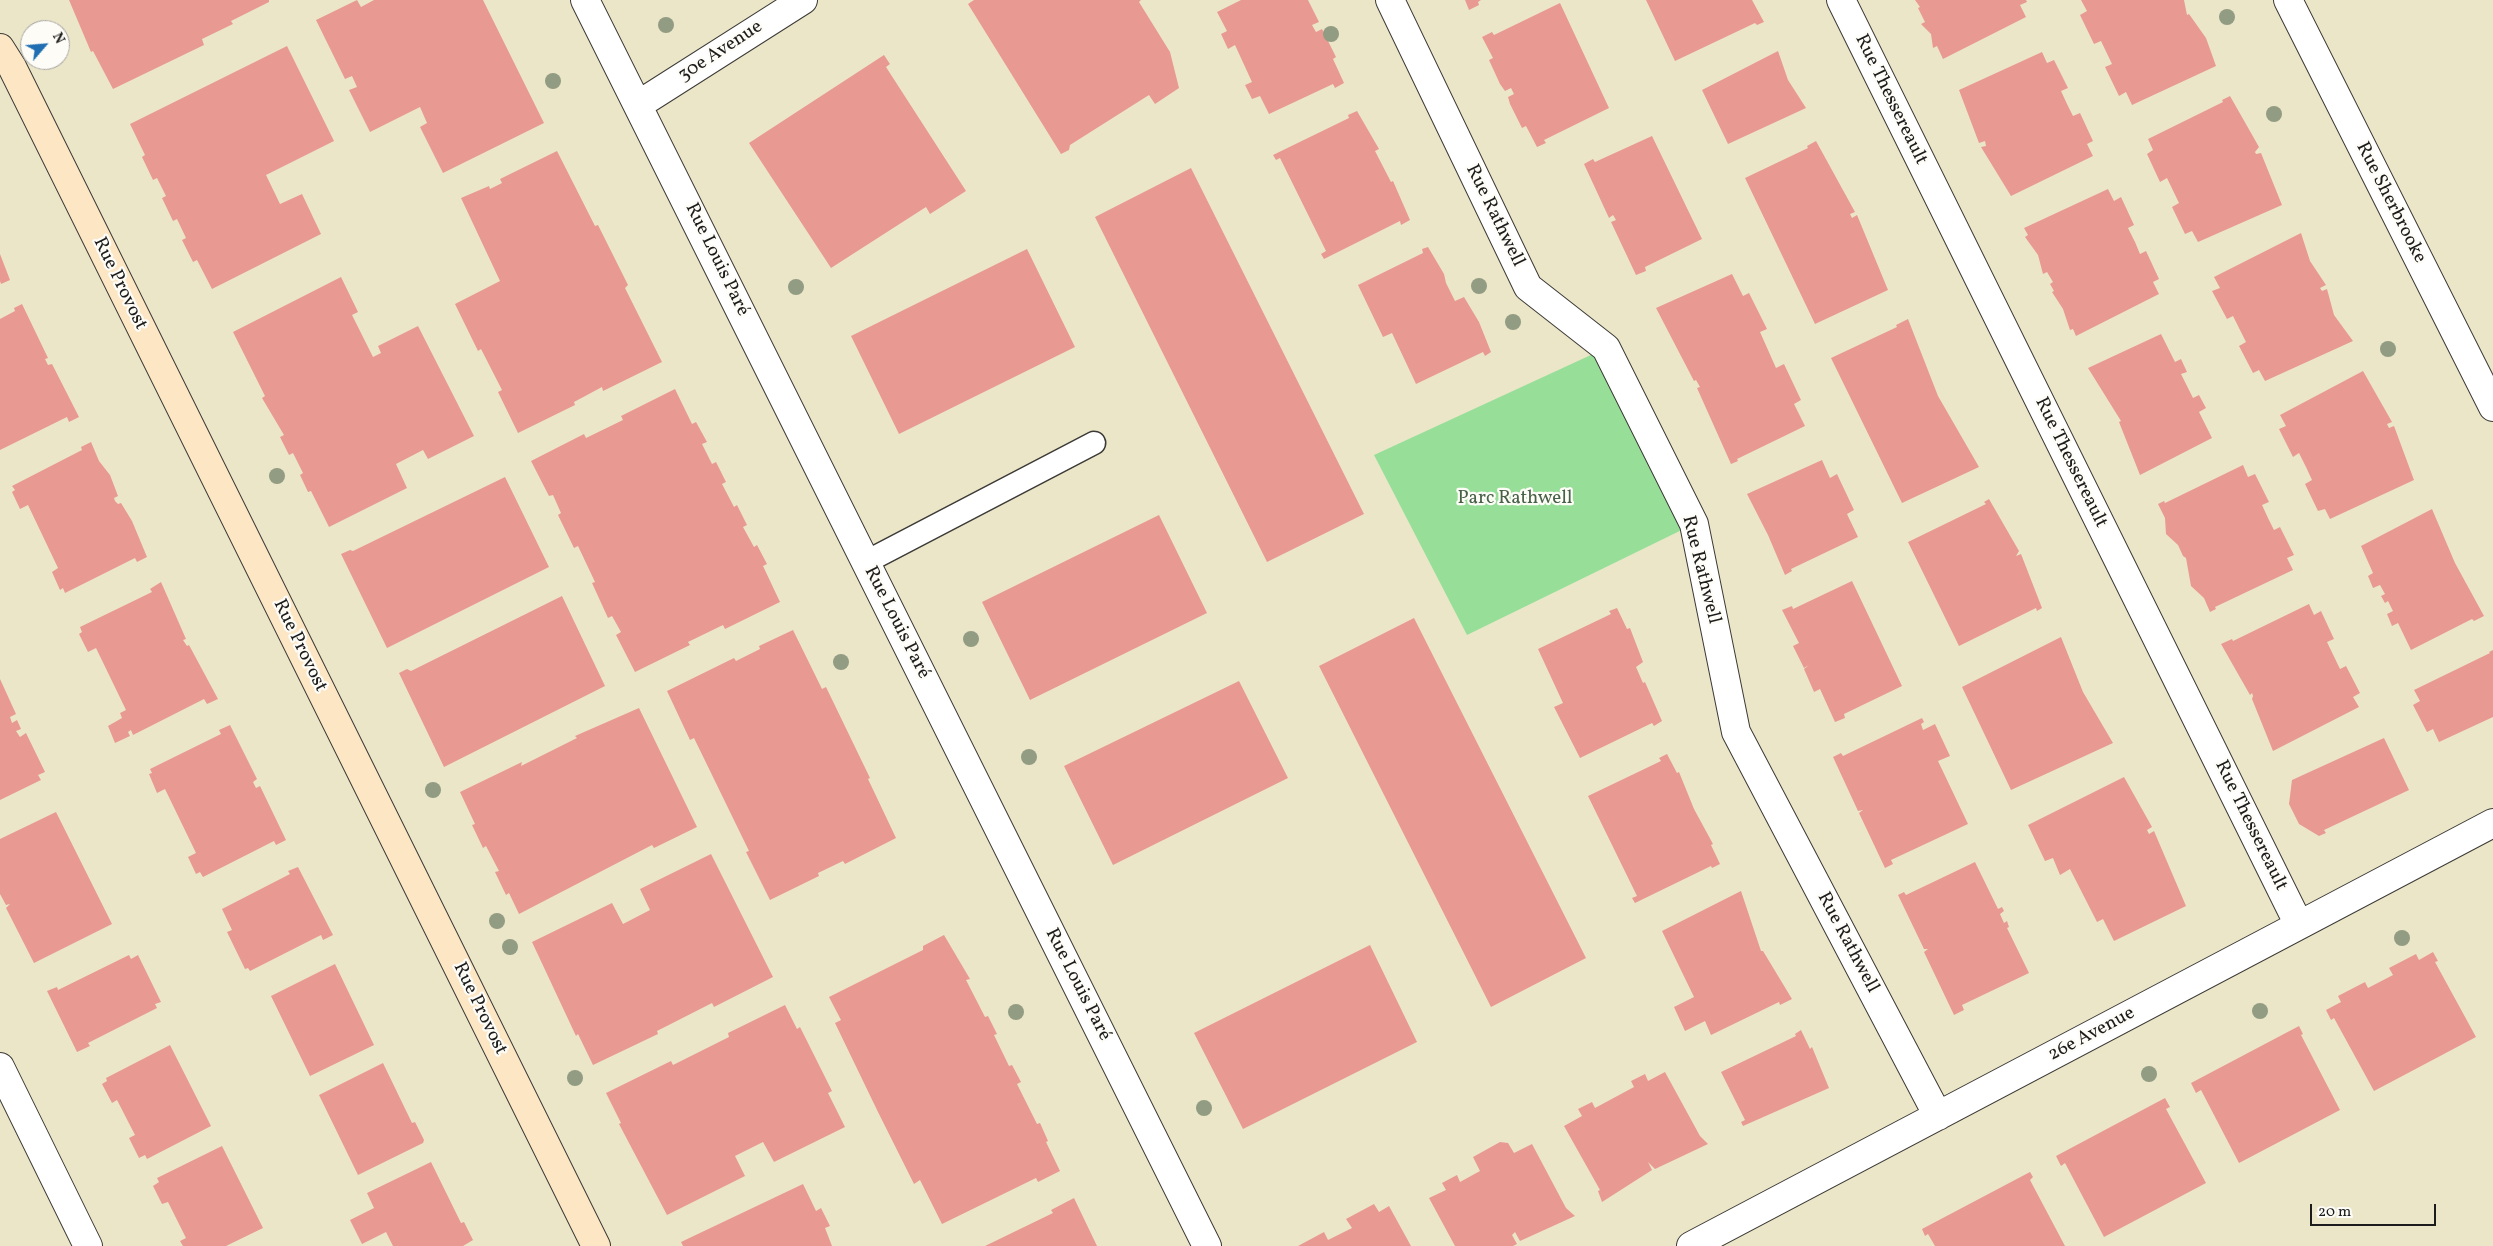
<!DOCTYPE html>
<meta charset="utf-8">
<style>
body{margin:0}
#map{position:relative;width:2493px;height:1246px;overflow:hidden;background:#ece6c9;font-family:Vollkorn,serif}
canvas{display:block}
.north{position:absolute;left:20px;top:20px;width:50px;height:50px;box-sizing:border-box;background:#fdfcf7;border:1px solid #a3a29f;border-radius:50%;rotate:63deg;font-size:14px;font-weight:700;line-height:20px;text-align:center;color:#1c1c1c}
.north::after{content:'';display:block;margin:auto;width:18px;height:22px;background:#1f6fb2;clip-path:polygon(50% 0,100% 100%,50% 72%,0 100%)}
.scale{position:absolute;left:2310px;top:1204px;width:126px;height:22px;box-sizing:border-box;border:2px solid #1c1c1c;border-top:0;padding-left:6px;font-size:15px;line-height:18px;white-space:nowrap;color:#1c1c1c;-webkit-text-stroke:4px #fdfcf7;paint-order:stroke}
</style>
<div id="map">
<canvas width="2493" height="1246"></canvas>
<div class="north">N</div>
<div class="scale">20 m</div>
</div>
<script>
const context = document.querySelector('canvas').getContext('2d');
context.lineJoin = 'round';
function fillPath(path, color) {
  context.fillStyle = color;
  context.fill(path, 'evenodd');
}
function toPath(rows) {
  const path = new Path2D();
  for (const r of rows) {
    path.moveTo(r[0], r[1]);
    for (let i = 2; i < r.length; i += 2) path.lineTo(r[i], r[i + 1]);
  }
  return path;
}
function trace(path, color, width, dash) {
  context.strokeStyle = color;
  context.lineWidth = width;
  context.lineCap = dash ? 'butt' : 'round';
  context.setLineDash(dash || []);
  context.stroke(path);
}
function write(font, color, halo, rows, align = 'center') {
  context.font = font + ' Vollkorn,serif';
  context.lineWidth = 4.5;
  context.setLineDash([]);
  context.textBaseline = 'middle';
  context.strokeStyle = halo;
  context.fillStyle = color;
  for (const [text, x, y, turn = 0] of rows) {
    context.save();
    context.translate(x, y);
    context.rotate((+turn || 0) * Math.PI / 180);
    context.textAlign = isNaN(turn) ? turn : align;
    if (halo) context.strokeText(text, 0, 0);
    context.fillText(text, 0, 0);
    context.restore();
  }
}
fillPath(toPath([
 [1606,348,1694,524,1467,635,1374,455]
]), '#97df99');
fillPath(toPath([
 [69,0,269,0,269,2,231,21,233,24,202,39,204,45,113,89,93,51,91,52],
 [357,0,361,7,374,0,483,0,544,123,443,173,420,127,427,123,420,107,370,132,349,90,357,87,352,76,345,79,316,20],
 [974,0,1141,0,1139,2,1170,52,1179,88,1155,104,1149,95,1070,145,1069,150,1061,154,968,4],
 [1241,0,1308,0,1319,22,1312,25,1316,32,1322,29,1336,57,1333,59,1344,83,1335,88,1333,84,1269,114,1260,96,1252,99,1245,85,1252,82,1235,45,1228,49,1221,34,1227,31,1217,12],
 [1465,0,1481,0,1478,2,1479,5,1469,10],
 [1646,0,1752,0,1764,22,1757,25,1755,23,1675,61],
 [1915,0,2026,0,2027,2,2020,5,2026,17,1943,59,1937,46,1933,48,1931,34,1921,24,1925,22,1918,8,1920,7],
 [2081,0,2184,0,2187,15,2189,14,2206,38,2216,66,2132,105,2126,92,2119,96,2105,67,2112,64,2101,41,2094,44,2080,15,2087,11],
 [1560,3,1609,108,1544,140,1546,143,1537,147,1526,126,1522,128,1510,104,1508,97,1514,94,1511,88,1505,91,1500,84,1489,60,1493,58,1482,37,1492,32,1494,35],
 [287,46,334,141,266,175,280,204,302,194,321,234,212,289,197,260,193,262,182,240,186,238,177,219,173,221,162,198,166,196,157,178,153,180,142,157,145,155,130,124],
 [1778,51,1788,80,1806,108,1728,144,1702,90],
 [2042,52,2047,63,2054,60,2068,88,2061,91,2067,104,2073,116,2080,113,2093,141,2087,144,2093,156,2011,196,1981,147,1986,146,1985,141,1979,143,1959,90],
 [884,55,890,64,886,67,966,191,930,214,926,207,831,268,749,143],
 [2230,96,2259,147,2255,152,2256,154,2261,153,2282,205,2198,242,2192,231,2185,234,2172,207,2179,203,2167,178,2160,182,2147,154,2153,150,2148,139,2223,102,2222,100],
 [1357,111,1379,149,1375,151,1391,182,1393,181,1410,220,1401,225,1400,221,1324,259,1321,254,1326,251,1280,158,1276,160,1273,155,1349,118,1348,115],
 [1652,136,1702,239,1645,267,1646,271,1636,275,1611,222,1616,220,1613,215,1609,218,1584,164,1593,159,1595,162],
 [1816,141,1855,212,1850,214,1852,218,1857,215,1888,290,1815,324,1745,178,1808,148,1807,146],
 [557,151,595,226,598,225,628,285,625,288,662,362,603,391,602,387,574,402,575,405,518,433,498,392,502,390,481,349,478,351,455,304,500,281,461,198,489,186,490,189,502,183,500,179],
 [1191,168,1364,514,1267,562,1095,217],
 [2108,189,2114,201,2121,197,2134,225,2128,228,2135,242,2140,254,2146,251,2159,279,2153,282,2159,294,2076,336,2073,329,2070,330,2063,309,2052,292,2054,291,2050,284,2053,282,2047,272,2043,274,2038,255,2025,237,2028,235,2024,228],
 [2301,233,2310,261,2326,285,2320,288,2322,291,2327,289,2334,315,2353,341,2265,381,2259,370,2253,373,2239,346,2246,342,2233,316,2227,319,2212,291,2220,288,2214,277],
 [1428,247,1444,274,1446,283,1455,301,1464,297,1479,322,1491,352,1485,356,1483,352,1416,384,1392,333,1383,337,1358,285,1423,253,1422,249],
 [1027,249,1075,347,899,434,851,336],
 [0,254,10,280,1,284,0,281],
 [1732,274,1743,296,1749,293,1767,329,1760,332,1776,368,1784,364,1801,400,1794,404,1805,426,1737,459,1738,461,1731,464,1697,388,1700,387,1696,380,1694,381,1656,308],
 [341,277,358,312,352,315,373,357,381,353,378,346,418,326,474,436,428,459,423,450,396,464,407,488,329,527,311,491,308,492,300,475,303,473,293,453,289,455,280,437,284,435,262,398,265,396,233,332],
 [22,304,48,358,45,359,48,365,52,364,79,417,69,422,67,417,0,450,0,319,15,311,14,308],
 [1908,319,1938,396,1979,467,1902,503,1831,358,1897,327,1896,325],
 [2161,334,2175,362,2181,359,2187,372,2181,374,2193,398,2199,395,2206,408,2199,412,2212,438,2140,475,2119,422,2121,421,2088,368],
 [2363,371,2392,422,2387,424,2389,428,2394,426,2414,480,2330,519,2325,509,2318,511,2305,484,2312,480,2306,467,2299,453,2293,457,2279,429,2286,426,2280,415],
 [675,389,692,424,696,422,707,442,702,444,712,464,716,462,726,482,722,484,734,507,737,505,747,525,743,527,754,547,757,545,767,564,763,566,780,602,725,629,723,625,688,642,690,645,635,672,616,635,621,632,612,616,608,618,592,583,595,582,578,546,574,548,558,515,561,513,553,495,549,496,531,461,584,434,586,438,623,420,621,416],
 [91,442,99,461,110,475,118,496,114,498,115,501,118,504,121,503,132,521,147,557,137,562,135,558,65,593,63,588,60,590,52,572,58,568,28,505,20,509,12,492,15,490,12,486,82,450,81,447],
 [1822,460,1830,478,1837,474,1854,510,1847,514,1858,537,1791,569,1792,571,1785,575,1768,535,1747,494],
 [2243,465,2248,477,2255,474,2269,502,2262,505,2268,518,2274,530,2280,527,2294,555,2287,558,2293,570,2215,607,2216,609,2210,612,2204,598,2191,586,2186,558,2183,556,2178,545,2166,534,2165,518,2158,504,2164,501,2165,503],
 [505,477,549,567,387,648,341,554,350,550,353,551],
 [1989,499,2019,551,2016,556,2021,554,2042,608,2037,611,2036,608,1959,646,1908,542,1986,504,1984,502],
 [2432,509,2455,563,2484,616,2474,621,2472,619,2411,650,2398,623,2392,626,2387,614,2393,611,2388,601,2385,603,2381,596,2385,594,2380,585,2373,588,2368,576,2373,573,2361,546],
 [1159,515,1207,613,1030,700,982,602],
 [1852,581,1902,686,1844,714,1845,718,1835,722,1820,689,1814,692,1804,669,1809,665,1804,668,1793,646,1799,643,1782,610,1792,606,1793,609],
 [161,582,186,639,183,640,187,646,189,645,218,699,207,704,204,699,133,735,131,730,128,732,130,736,115,743,108,726,122,718,120,713,126,710,96,648,88,652,79,634,82,632,80,627,152,592,150,589],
 [562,596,605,686,444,767,399,673,407,669,411,671],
 [2309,604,2314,615,2321,611,2334,639,2327,642,2340,669,2346,666,2360,693,2353,697,2359,707,2273,751,2252,699,2253,696,2252,693,2250,695,2221,644,2232,639,2233,641],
 [1617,608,1627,629,1630,628,1643,662,1636,667,1643,683,1645,682,1662,721,1654,726,1652,723,1580,758,1554,707,1563,703,1538,649,1611,614,1609,611],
 [1414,618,1586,958,1491,1007,1319,666],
 [793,630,822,689,826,687,870,778,868,779,896,838,845,864,843,861,818,873,819,876,770,900,746,852,749,851,694,738,690,740,667,691,734,658,736,661,760,649,759,646],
 [2061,637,2083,692,2113,743,2011,790,1962,687],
 [2493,650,2493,717,2439,742,2433,729,2427,732,2413,705,2420,701,2414,690,2490,653,2489,652],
 [0,679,16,714,10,717,12,723,17,720,21,729,16,731,20,737,26,733,45,772,38,775,41,780,0,800],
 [1239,681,1288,778,1113,865,1064,766],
 [639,708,697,827,654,848,652,845,519,914,509,893,506,895,495,872,499,871,486,846,483,848,472,825,475,824,460,792,522,762,521,766,577,738,575,736],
 [1922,718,1924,722,1921,724,1923,730,1935,724,1950,756,1938,761,1968,824,1891,860,1893,864,1885,868,1859,813,1863,810,1858,811,1833,757,1841,753,1843,756],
 [230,725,257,779,253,782,256,788,260,786,286,840,276,845,274,841,203,877,200,872,196,874,188,857,196,853,165,789,157,793,149,774,152,773,150,769,221,734,219,730],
 [2384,738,2409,790,2324,830,2326,833,2319,836,2299,824,2289,804,2292,780],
 [1667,754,1677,773,1679,772,1694,809,1713,844,1711,845,1720,864,1712,868,1711,866,1635,903,1632,898,1637,896,1588,796,1661,761,1659,758],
 [2124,777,2152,827,2147,830,2149,834,2154,831,2186,906,2114,941,2103,919,2097,922,2070,869,2060,875,2053,858,2045,861,2028,825],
 [56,812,112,924,34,963,6,908,10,904,6,905,0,894,0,839],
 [711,854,773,977,714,1007,712,1003,657,1031,658,1034,593,1065,578,1034,576,1036,532,942,612,903,623,924,650,910,640,889],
 [1975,862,1998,909,2002,907,2004,911,2000,914,2004,923,2007,921,2009,927,2007,928,2029,973,1962,1005,1964,1010,1954,1015,1924,952,1928,949,1924,949,1898,895,1904,892,1906,895],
 [298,867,333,935,323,940,321,935,250,971,248,968,245,969,227,932,232,930,222,909,290,874,288,871],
 [1741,891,1761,951,1763,951,1792,999,1780,1005,1779,1002,1711,1035,1705,1021,1685,1031,1674,1007,1694,997,1662,931],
 [944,935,970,979,966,980,985,1017,988,1016,997,1034,994,1035,1009,1066,1012,1065,1021,1082,1017,1084,1037,1124,1040,1123,1048,1141,1046,1142,1060,1171,1038,1182,1036,1178,942,1224,920,1180,914,1184,878,1112,835,1023,841,1020,829,997,923,950,923,946],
 [1370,945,1417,1042,1243,1129,1194,1033],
 [2433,952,2438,961,2435,962,2476,1037,2374,1091,2334,1018,2331,1020,2326,1010,2341,1002,2338,996,2365,982,2368,988,2393,975,2389,968,2416,954,2419,960],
 [129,955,131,959,138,955,161,1002,155,1004,157,1008,88,1043,90,1046,77,1052,47,991,57,987,58,990],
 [335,964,374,1045,310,1076,271,996],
 [785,1005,797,1029,800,1027,832,1091,828,1093,845,1127,774,1162,763,1142,735,1156,745,1176,667,1215,619,1124,621,1123,606,1093,671,1061,673,1065,729,1037,728,1033],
 [2299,1026,2303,1034,2301,1035,2340,1110,2239,1163,2201,1090,2196,1093,2191,1083],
 [1801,1030,1810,1049,1812,1047,1829,1088,1743,1126,1741,1122,1745,1120,1721,1072,1796,1036,1795,1034],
 [170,1045,211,1126,147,1159,145,1155,139,1158,129,1138,135,1135,117,1100,112,1103,102,1084,107,1081,106,1078],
 [383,1063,412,1123,415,1122,424,1140,423,1143,358,1175,319,1095],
 [1665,1072,1700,1136,1708,1144,1655,1169,1648,1162,1652,1170,1602,1202,1598,1191,1600,1190,1564,1126,1582,1116,1578,1109,1592,1102,1595,1108,1634,1087,1631,1081,1645,1074,1648,1081],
 [2165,1098,2170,1107,2166,1109,2206,1183,2104,1237,2065,1163,2061,1166,2056,1156],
 [1500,1142,1508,1143,1514,1153,1532,1144,1566,1208,1575,1216,1520,1241,1515,1232,1512,1235,1517,1244,1513,1246,1455,1246,1429,1198,1446,1190,1442,1183,1457,1175,1460,1182,1480,1171,1473,1157],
 [222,1146,263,1228,226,1246,183,1246,180,1241,186,1238,168,1202,162,1204,153,1186,159,1182,157,1178],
 [431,1162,461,1223,464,1222,473,1240,463,1246,393,1246,386,1232,362,1244,350,1220,374,1208,367,1193],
 [2030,1172,2033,1177,2030,1180,2065,1246,1935,1246,1928,1234,1925,1236,1922,1229],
 [803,1184,816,1211,821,1208,830,1226,825,1228,832,1246,683,1246,681,1242],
 [1074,1198,1097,1246,985,1246,1053,1213,1051,1210],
 [1374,1204,1379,1212,1389,1206,1411,1246,1298,1246,1324,1232,1328,1240,1352,1228,1346,1219]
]), '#e89992');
const lane = toPath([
 [866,562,1094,443]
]);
const street = toPath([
 [585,0,1207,1246],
 [1390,0,1528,287,1606,348,1694,524,1736,732,1938,1116],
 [1841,0,2299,925],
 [2288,0,2493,407],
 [638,105,803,0],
 [0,1067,88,1246],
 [1691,1246,2493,823]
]);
const secondary = toPath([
 [0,48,12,67,596,1246]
]);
trace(lane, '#3b3a36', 25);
trace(street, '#3b3a36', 30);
trace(secondary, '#3b3a36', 30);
trace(lane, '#fff', 22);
trace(street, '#fff', 28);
trace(secondary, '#fce6c4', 28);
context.fillStyle = '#919c82';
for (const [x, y] of [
 [2227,17],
 [666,25],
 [1331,34],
 [553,81],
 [2274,114],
 [1479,286],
 [796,287],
 [1513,322],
 [2388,349],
 [277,476],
 [971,639],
 [841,662],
 [1029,757],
 [433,790],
 [497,921],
 [2402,938],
 [510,947],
 [2260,1011],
 [1016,1012],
 [2149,1074],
 [575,1078],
 [1204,1108]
]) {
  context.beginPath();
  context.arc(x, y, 8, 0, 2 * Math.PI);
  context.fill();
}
write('19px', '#1c1c1c', '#fdfcf7', [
 ["30e Avenue",721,52,-33],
 ["Rue Thessereault",1890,100,64],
 ["Rue Sherbrooke",2390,203,63],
 ["Rue Rathwell",1494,216,64],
 ["Rue Louis Paré",716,260,64],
 ["Rue Provost",119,284,64],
 ["Rue Thessereault",2070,463,64],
 ["Rue Rathwell",1700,570,76],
 ["Rue Louis Paré",896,623,63],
 ["Rue Provost",299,646,64],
 ["Rue Thessereault",2250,826,64],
 ["Rue Rathwell",1847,943,62],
 ["Rue Louis Paré",1077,985,63],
 ["Rue Provost",479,1009,64],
 ["26e Avenue",2092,1035,-28]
]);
write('19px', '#476048', '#fdfcf7', [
 ["Parc Rathwell",1515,500]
]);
</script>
